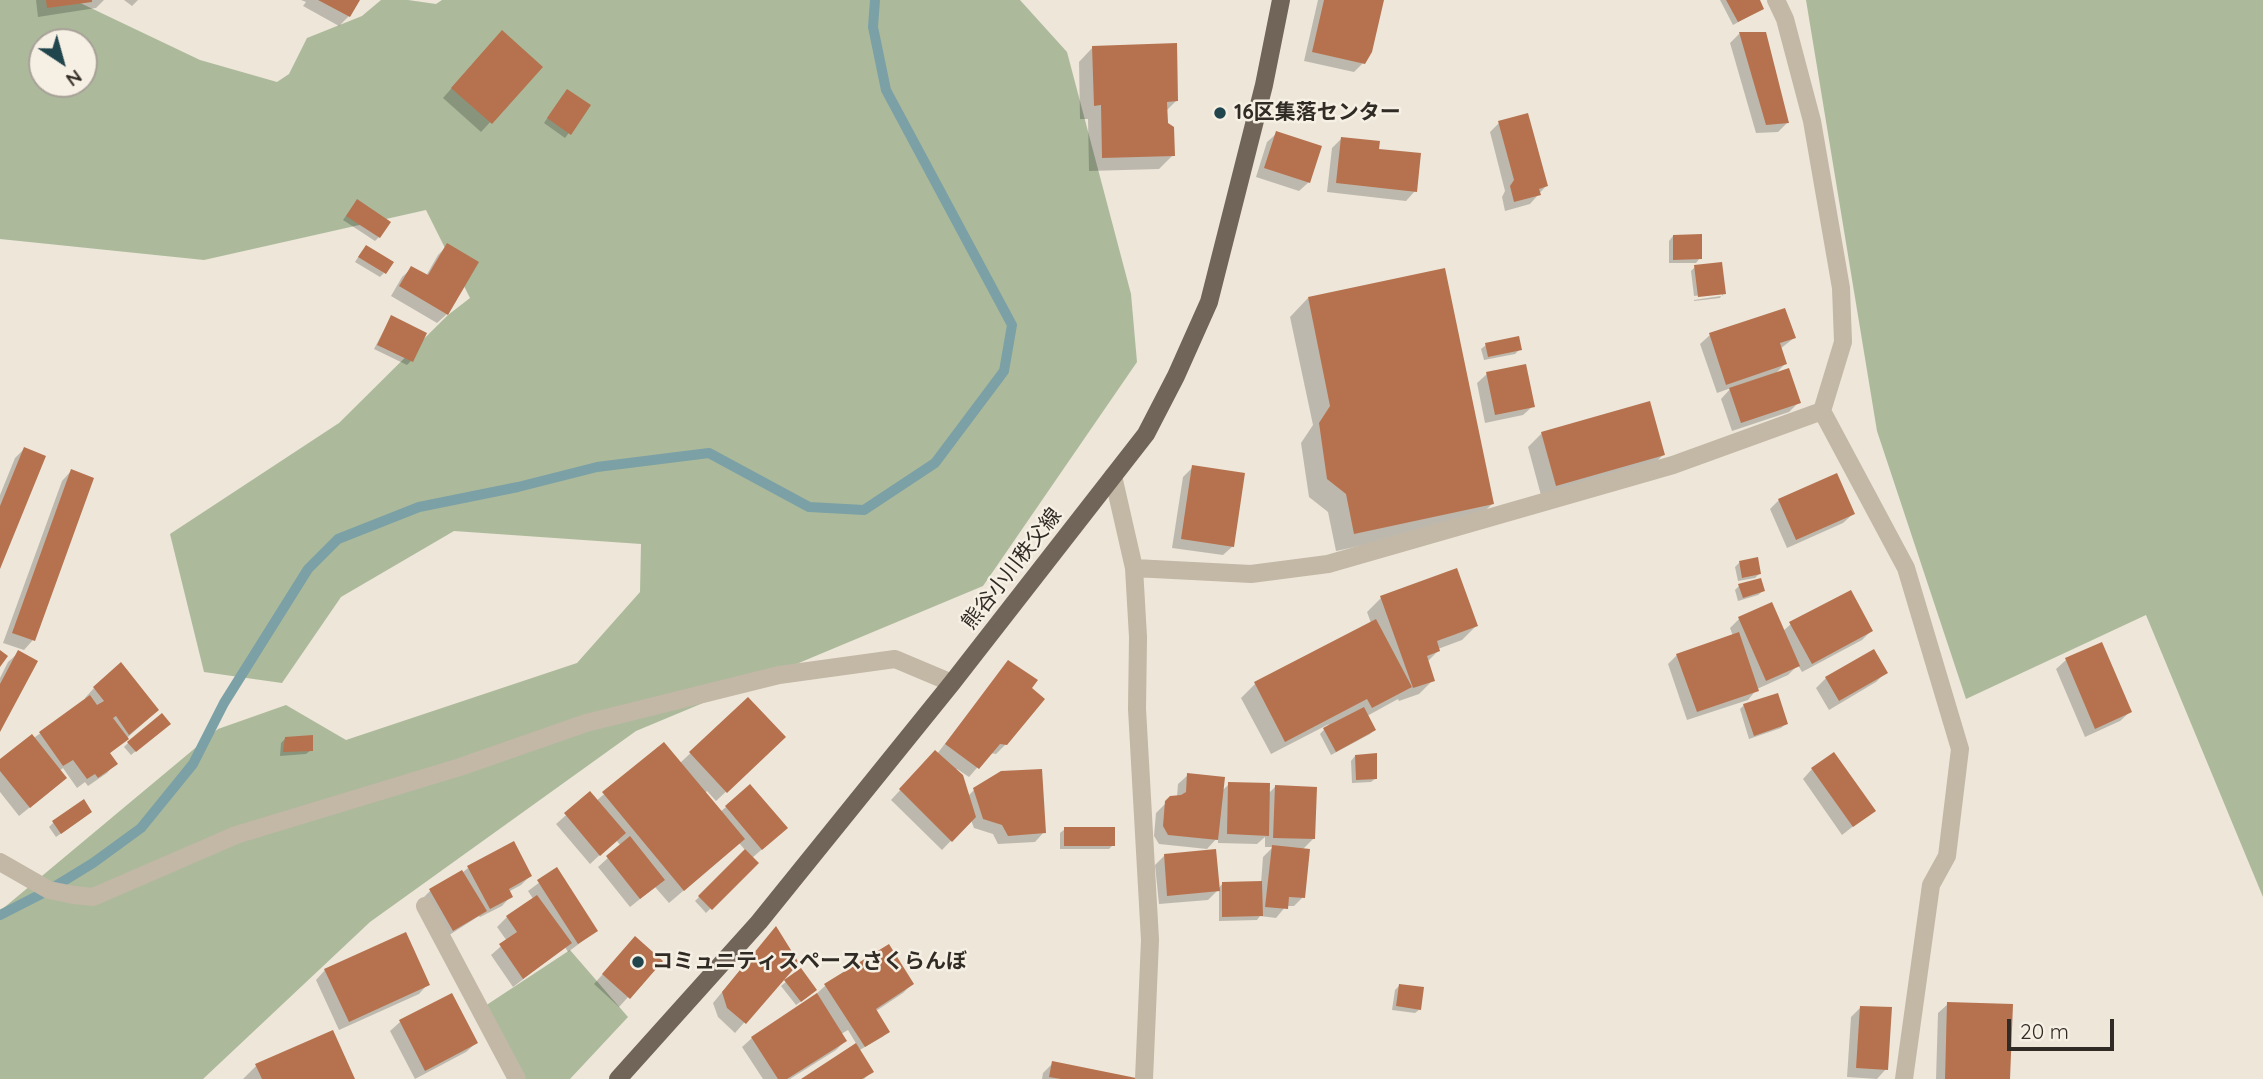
<!DOCTYPE html>
<meta charset="utf-8">
<style>
body{margin:0}
#map{position:relative;width:2263px;height:1079px;overflow:hidden;background:#ede6d9;font-family:Quicksand,sans-serif}
canvas{display:block}
.north{position:absolute;left:28px;top:28px;width:70px;height:70px;box-sizing:border-box;background:#f6f0e4;border:2px solid #a7a198;border-radius:50%;rotate:144deg;font-size:19px;font-weight:700;line-height:28px;text-align:center;color:#312b26}
.north::after{content:'';display:block;margin:auto;width:24px;height:32px;background:#21454d;clip-path:polygon(50% 0,100% 100%,50% 72%,0 100%)}
.scale{position:absolute;left:2007px;top:1019px;width:107px;height:32px;box-sizing:border-box;border:4px solid #312b26;border-top:0;padding-left:9px;font-size:21px;line-height:24px;white-space:nowrap;color:#312b26;-webkit-text-stroke:5px #f6f0e4;paint-order:stroke}
</style>
<div id="map">
<canvas width="2263" height="1079"></canvas>
<div class="north">N</div>
<div class="scale">20 m</div>
</div>
<script>
const context = document.querySelector('canvas').getContext('2d');
context.lineJoin = 'round';
function fillPath(path, color) {
  context.fillStyle = color;
  context.fill(path, 'evenodd');
}
function toPath(rows) {
  const path = new Path2D();
  for (const r of rows) {
    path.moveTo(r[0], r[1]);
    for (let i = 2; i < r.length; i += 2) path.lineTo(r[i], r[i + 1]);
  }
  return path;
}
function trace(path, color, width, dash) {
  context.strokeStyle = color;
  context.lineWidth = width;
  context.lineCap = dash ? 'butt' : 'round';
  context.setLineDash(dash || []);
  context.stroke(path);
}
function write(font, color, halo, rows, align = 'center') {
  context.font = font + ' Quicksand,"Noto Sans JP",sans-serif';
  context.lineWidth = 5;
  context.setLineDash([]);
  context.textBaseline = 'middle';
  context.strokeStyle = halo;
  context.fillStyle = color;
  for (const [text, x, y, turn = 0] of rows) {
    context.save();
    context.translate(x, y);
    context.rotate((+turn || 0) * Math.PI / 180);
    context.textAlign = isNaN(turn) ? turn : align;
    if (halo) context.strokeText(text, 0, 0);
    context.fillText(text, 0, 0);
    context.restore();
  }
}
fillPath(toPath([
 [0,0,74,0,200,60,277,82,289,74,307,38,362,16,381,0,408,0,436,4,442,0,1020,0,1067,52,1131,294,1137,362,983,586,636,731,370,922,203,1079,0,1079,0,911,218,729,286,705,346,740,577,663,640,592,641,544,454,531,341,597,282,683,204,672,170,534,339,423,448,315,470,298,426,210,204,260,0,239],
 [42,42,84,42,84,84,42,84],
 [1806,0,2263,0,2263,897,2146,615,1966,699,1877,431],
 [570,950,628,1017,570,1079,521,1079,485,1006]
]), '#acba9b');
fillPath(toPath([
 [36,0,104,0,96,8,38,17],
 [124,0,138,0,132,6],
 [301,0,358,0,349,16,339,26,303,6,306,2],
 [1318,0,1382,0,1363,63,1354,72,1304,61],
 [1720,0,1758,0,1762,9,1733,25],
 [1739,34,1765,34,1787,123,1778,132,1756,133,1730,43],
 [492,42,541,67,481,132,443,98],
 [1093,47,1176,101,1166,111,1173,155,1159,169,1089,171,1088,119,1080,119,1079,62],
 [563,95,589,106,565,138,544,123],
 [1499,123,1546,186,1530,204,1505,211,1502,197,1505,191,1490,132],
 [1277,133,1309,182,1299,191,1256,177,1267,142],
 [1341,139,1377,150,1415,191,1406,201,1327,192,1332,148],
 [353,206,379,237,375,241,343,220],
 [1673,236,1700,258,1696,263,1669,263,1669,241],
 [447,246,447,314,437,323,391,296,402,277,412,268,426,276,438,255],
 [362,251,384,273,380,277,355,262],
 [1695,267,1724,293,1722,296,1722,293,1694,296,1691,271],
 [1721,296,1720,298,1694,301,1694,300],
 [1308,298,1492,504,1474,522,1336,551,1328,512,1309,497,1301,443,1313,425,1290,317],
 [391,317,411,361,407,365,374,349],
 [1710,335,1794,338,1780,349,1785,364,1774,375,1799,402,1789,412,1732,431,1721,399,1731,388,1717,393,1700,344],
 [1486,345,1520,349,1515,354,1484,360,1481,349],
 [1487,374,1533,406,1523,415,1485,423,1477,383],
 [1542,433,1663,455,1649,469,1542,499,1528,447],
 [24,449,0,565,0,495,15,458],
 [1193,467,1233,546,1223,555,1172,548,1183,477],
 [71,471,92,479,33,640,24,650,3,643,62,481],
 [1779,500,1853,514,1843,523,1787,548,1770,509],
 [1739,563,1759,574,1755,578,1738,581,1735,567],
 [1739,586,1763,591,1758,595,1738,601,1735,590],
 [1381,598,1476,626,1462,640,1438,649,1438,651,1427,662,1433,680,1419,694,1399,701,1398,699,1367,716,1374,730,1370,734,1331,755,1320,734,1329,724,1271,754,1241,698,1255,684,1371,623,1367,612],
 [1739,619,1783,631,1791,624,1871,631,1862,640,1802,672,1798,665,1788,675,1757,689,1748,700,1687,720,1668,664,1677,655,1733,636,1730,628],
 [2101,645,2130,712,2120,721,2085,737,2056,669,2066,660],
 [1873,651,1885,673,1876,682,1829,710,1816,688,1826,678],
 [18,653,0,728,0,678,8,662],
 [1008,662,1030,689,1006,744,996,754,990,753,969,777,957,769,955,771,968,796,975,789,1044,832,1035,842,998,844,993,834,974,828,971,820,942,850,891,800,926,762,937,754],
 [94,688,148,719,109,754,116,763,107,773,88,786,85,782,77,788,63,768,59,771,55,787,19,816,0,792,0,762,87,700,85,698],
 [748,699,774,747,716,801,707,791,705,793,720,812,726,807,776,837,752,858,756,863,706,913,695,901,746,851,739,843,669,903,655,887,630,907,598,867,621,846,616,840,590,864,556,824,590,794,596,801,664,744,680,763],
 [1744,705,1786,724,1781,728,1749,739,1740,709],
 [164,728,131,755,124,747,128,743],
 [285,739,311,750,306,754,280,756,281,743],
 [1355,756,1376,778,1371,782,1352,783,1351,761],
 [1812,769,1874,810,1842,835,1803,779],
 [1188,775,1221,792,1229,784,1268,794,1275,787,1314,838,1302,850,1303,897,1294,906,1286,906,1276,918,1260,916,1257,920,1219,921,1219,889,1208,900,1159,904,1155,865,1165,855,1218,889,1223,883,1261,883,1263,857,1273,847,1265,847,1265,837,1257,844,1218,843,1218,837,1207,849,1159,844,1154,836,1156,813,1171,798,1177,797,1178,784],
 [86,816,56,837,49,827,54,822],
 [1065,829,1113,845,1109,849,1060,849,1060,833],
 [468,868,530,876,521,885,508,892,511,896,502,906,480,917,479,916,443,939,421,900,430,891,462,873],
 [556,870,596,931,568,952,565,947,513,987,491,955,507,941,497,927,507,917,534,900,528,891],
 [767,938,797,963,735,1033,718,1017,713,1003],
 [889,946,912,984,903,993,876,1011,884,1036,858,1051,872,1071,864,1079,804,1079,857,1045,848,1030,841,1034,845,1041,836,1050,790,1079,763,1079,742,1047,752,1038,815,995,825,986],
 [626,948,661,961,619,1007,594,984],
 [325,970,428,984,419,994,339,1030,316,980],
 [800,970,811,994,796,1005,781,986],
 [1399,986,1420,1009,1415,1013,1392,1010,1395,990],
 [1948,1004,2008,1079,1936,1079,1938,1013],
 [1860,1008,1886,1069,1877,1079,1847,1077,1851,1017],
 [400,1022,476,1043,466,1052,415,1079,390,1031],
 [1053,1063,1130,1079,1042,1079,1043,1073],
 [256,1066,353,1079,243,1079]
]), '#0003');
trace(toPath([
 [0,915,49,890,93,863,141,828,193,764,224,703,308,569,338,539,419,507,518,487,597,467,709,453,809,507,864,510,935,463,1004,371,1012,325,886,90,873,27,875,0]
]), '#7ba0a6', 10);
fillPath(toPath([
 [46,0,92,0,92,2,47,8],
 [318,0,360,0,350,17],
 [1324,0,1384,0,1372,52,1365,64,1312,52],
 [1726,0,1760,0,1764,9,1738,22],
 [502,30,543,67,492,124,451,88],
 [1739,32,1766,32,1789,123,1766,125],
 [1177,43,1178,101,1167,102,1168,123,1174,127,1175,156,1102,158,1101,105,1094,106,1092,46],
 [567,89,591,105,571,135,547,118],
 [1528,113,1548,186,1539,189,1541,195,1514,202,1510,186,1514,180,1498,121],
 [1276,131,1322,146,1310,183,1264,168],
 [1341,137,1380,141,1379,149,1421,153,1417,192,1336,183],
 [357,199,391,222,380,238,346,216],
 [1702,234,1702,259,1673,260,1673,235],
 [447,243,479,262,448,315,399,286,411,266,428,275],
 [366,245,394,262,386,274,358,257],
 [1722,262,1726,294,1698,297,1694,265],
 [1445,268,1494,504,1354,534,1346,494,1327,479,1319,423,1330,406,1308,297],
 [1785,308,1796,338,1780,343,1787,364,1726,385,1709,333],
 [391,315,427,333,413,362,377,345],
 [1519,336,1522,350,1488,357,1485,343],
 [1526,364,1535,407,1495,415,1486,372],
 [1789,368,1801,403,1741,423,1729,388],
 [1650,401,1665,455,1556,486,1541,432],
 [24,447,46,456,0,569,0,506],
 [1192,465,1245,473,1234,547,1181,539],
 [71,469,94,478,35,641,12,633],
 [1837,473,1855,514,1796,540,1778,499],
 [1758,557,1761,574,1742,578,1739,561],
 [1457,568,1478,626,1437,641,1440,651,1427,656,1435,681,1413,688,1380,596],
 [1761,578,1765,591,1743,598,1738,584],
 [1851,590,1873,631,1812,664,1789,622],
 [1772,602,1800,666,1766,681,1738,617],
 [1376,619,1412,687,1372,708,1367,699,1285,742,1254,682],
 [1739,632,1759,691,1697,712,1676,654],
 [2102,642,2132,712,2095,729,2065,658],
 [1874,649,1888,673,1839,701,1825,677],
 [0,650,8,656,0,667],
 [18,650,38,661,0,732,0,684],
 [1008,660,1038,680,1032,688,1045,699,1007,745,1000,744,979,769,945,744],
 [121,662,159,710,129,735,116,716,113,718,129,739,110,753,118,764,98,778,95,774,87,779,73,760,63,766,39,732,90,695,97,705,104,701,93,687],
 [1778,693,1788,724,1754,736,1743,704],
 [748,697,786,737,727,793,689,752],
 [1364,707,1376,730,1336,752,1323,728],
 [162,713,171,724,136,752,127,742],
 [32,734,67,778,30,808,0,771,0,759],
 [313,735,313,751,283,752,285,737],
 [664,742,745,839,684,891,602,792],
 [935,750,963,775,976,817,952,842,899,789],
 [1834,752,1876,811,1853,827,1811,768],
 [1377,753,1377,779,1356,780,1355,755],
 [1042,769,1046,833,1008,836,1002,825,983,819,973,788,1001,771],
 [1187,773,1225,777,1218,840,1168,835,1163,826,1165,801,1170,796,1181,795,1186,792],
 [1228,782,1270,783,1269,836,1227,834],
 [750,784,788,828,762,850,725,806],
 [1275,785,1317,787,1315,839,1273,838],
 [590,791,626,833,600,856,564,813],
 [84,799,92,812,61,834,52,821],
 [1064,827,1115,827,1115,846,1064,846],
 [630,836,665,880,640,899,606,856],
 [514,841,532,876,509,889,513,897,490,909,467,866],
 [1272,845,1310,849,1305,898,1289,897,1288,909,1265,907],
 [745,849,759,863,712,910,698,896],
 [1216,849,1220,891,1167,896,1164,854],
 [557,867,598,931,578,944,537,880],
 [462,870,487,911,453,931,429,889],
 [1262,881,1263,916,1222,917,1222,882],
 [537,895,572,943,523,979,499,944,517,932,506,916],
 [776,926,799,963,784,980,801,968,817,990,801,1002,784,980,746,1024,727,1008,722,992],
 [406,932,430,985,349,1022,324,969],
 [635,936,663,961,630,999,602,974],
 [889,944,914,984,876,1009,890,1032,865,1047,824,984],
 [1399,984,1424,987,1421,1010,1396,1006],
 [452,993,478,1043,425,1071,399,1020],
 [817,993,847,1041,787,1079,778,1079,751,1037],
 [1947,1002,2013,1004,2010,1079,1945,1079],
 [1860,1006,1892,1007,1888,1070,1856,1068],
 [333,1030,355,1079,262,1079,255,1064],
 [856,1043,874,1072,862,1079,801,1079],
 [1052,1061,1136,1078,1136,1079,1061,1079,1049,1077]
]), '#b6724e');
trace(toPath([
 [0,862,49,890,74,895]
]), '#c3b7a6', 18);
trace(toPath([
 [1776,0,1785,19,1812,121,1841,288,1843,342,1822,411,1906,568,1960,749,1947,856,1931,885,1904,1079],
 [1113,476,1134,568,1138,637,1137,709,1150,940,1144,1079],
 [1134,568,1251,574,1328,564,1673,465,1822,411],
 [74,895,93,897,236,835,460,767,586,723,779,675,895,659,952,683],
 [425,906,517,1079]
]), '#c3b7a6', 18);
trace(toPath([
 [618,1079,759,922,952,683,1146,434,1176,376,1209,302,1264,85,1281,0]
]), '#716459', 18);
for (const [x, y, r, color] of [
 [1220,113,7,"#21454d"],
 [638,962,7,"#21454d"]
]) {
  const dot = new Path2D();
  dot.arc(x, y, r, 0, 2 * Math.PI);
  context.fillStyle = color;
  context.fill(dot);
  trace(dot, '#f6f0e4', 2.5);
}
write('bold 21px', '#312b26', '#f6f0e4', [
 ["16区集落センター",1234,113],
 ["コミュニティスペースさくらんぼ",652,962]
], 'left');
write('21px', '#312b26', '#f6f0e4', [
 ["熊谷小川秩父線",1012,569,-52]
]);
</script>
